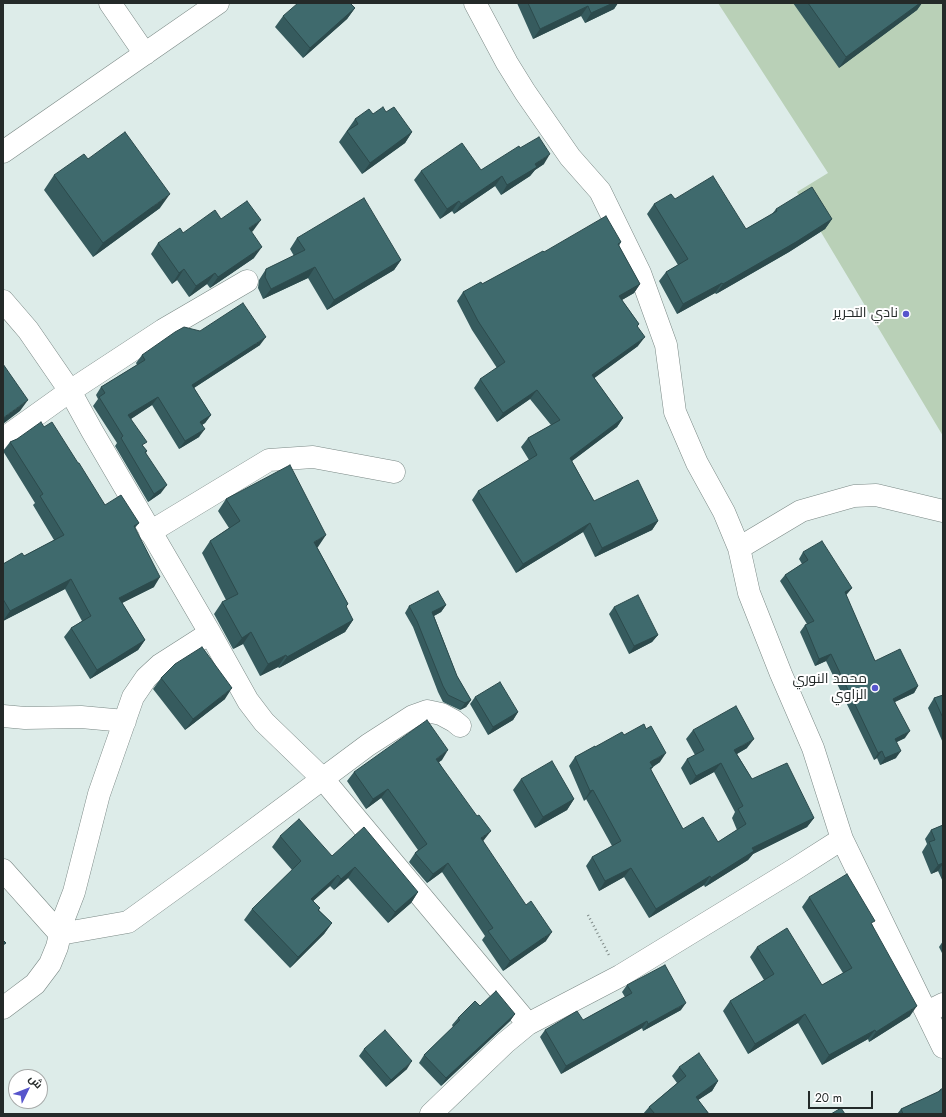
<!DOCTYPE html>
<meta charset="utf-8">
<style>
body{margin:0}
#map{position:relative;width:946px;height:1117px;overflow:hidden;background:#ddece9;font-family:Jost,Cairo,sans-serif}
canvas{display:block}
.frame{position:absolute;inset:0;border:4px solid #242a29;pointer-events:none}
.north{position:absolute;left:8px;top:1069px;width:40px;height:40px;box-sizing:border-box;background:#fff;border:1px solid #a7aaa9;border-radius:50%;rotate:47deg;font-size:11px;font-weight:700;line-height:16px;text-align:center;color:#242a29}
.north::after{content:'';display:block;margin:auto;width:14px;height:18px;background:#5755cc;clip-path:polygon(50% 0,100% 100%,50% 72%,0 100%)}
.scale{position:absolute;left:808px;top:1091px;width:65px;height:18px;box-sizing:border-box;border:2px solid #242a29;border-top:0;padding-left:5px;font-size:12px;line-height:14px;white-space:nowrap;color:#242a29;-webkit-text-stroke:3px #fff;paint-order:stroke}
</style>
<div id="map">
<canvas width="946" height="1117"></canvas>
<div class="frame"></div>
<div class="north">ش</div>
<div class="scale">20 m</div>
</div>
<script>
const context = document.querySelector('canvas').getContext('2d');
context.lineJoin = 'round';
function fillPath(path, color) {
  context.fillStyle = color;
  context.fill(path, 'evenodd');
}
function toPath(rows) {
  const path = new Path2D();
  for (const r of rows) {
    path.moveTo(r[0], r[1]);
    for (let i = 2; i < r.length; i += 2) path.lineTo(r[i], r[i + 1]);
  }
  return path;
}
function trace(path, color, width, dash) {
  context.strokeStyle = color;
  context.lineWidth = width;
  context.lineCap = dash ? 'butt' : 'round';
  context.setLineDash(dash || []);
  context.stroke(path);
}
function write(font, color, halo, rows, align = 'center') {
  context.font = font + ' Jost,Cairo,sans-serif';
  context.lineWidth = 4;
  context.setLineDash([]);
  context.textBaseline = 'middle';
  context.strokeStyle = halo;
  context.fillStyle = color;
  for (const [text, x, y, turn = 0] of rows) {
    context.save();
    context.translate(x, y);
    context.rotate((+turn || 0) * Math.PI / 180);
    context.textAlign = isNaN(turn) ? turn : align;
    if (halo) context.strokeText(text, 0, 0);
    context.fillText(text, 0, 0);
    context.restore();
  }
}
fillPath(toPath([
 [718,3,943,3,943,436,797,192,828,173]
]), '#b9d0b7');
const minor = toPath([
 [110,3,145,54],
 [475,3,507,63,525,92,570,157,600,191,640,273,666,345,675,412,697,463,724,512,739,548,749,593,781,674,813,748,842,839,943,1047],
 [3,152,218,3],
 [3,301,28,330,70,391,92,431,210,633,248,701,264,722,323,779,528,1024],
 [3,439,70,391,163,330,247,281],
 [150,532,269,460,313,457,394,472],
 [739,548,801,511,854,496,876,495,943,511],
 [3,716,25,718,81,717,125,721],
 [3,870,60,934,128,922,211,862,368,745,413,716,427,711,441,714,454,721,460,726],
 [3,1008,35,984,50,964,57,947,64,918,74,892,99,794,133,697,146,678,160,665,210,633],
 [927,1012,943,1004],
 [431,1114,505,1043,528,1024,620,976,795,869,842,839]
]);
trace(minor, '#7a8885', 23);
trace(toPath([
 [588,915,610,957]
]), '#7d8886', 2.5, [1, 3]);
trace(minor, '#fff', 22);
fillPath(toPath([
 [517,3,618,3,614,9,585,23,581,16,533,39],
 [793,3,922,3,917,10,839,68],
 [355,8,347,19,303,58,275,27,283,16],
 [386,112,412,132,405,143,362,174,339,142,355,119,373,114],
 [520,148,544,164,535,170,530,176,501,195,495,186,454,214,452,211,440,219,414,180,421,171,481,170],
 [54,175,160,208,93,257,44,190],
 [675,199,746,229,772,214,776,209,832,219,825,229,789,252,716,294,715,293,677,314,659,281,666,272,678,265,647,214,654,204],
 [221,219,253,231,251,232,254,258,210,288,207,284,189,297,177,280,172,284,151,254,158,243],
 [297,238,401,260,394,270,327,310,308,278,263,299,258,288,259,280,266,269,294,256,290,249],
 [621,242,619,246,640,284,634,293,622,300,639,324,637,327,638,346,594,378,623,418,617,427,572,461,594,501,658,521,652,530,595,557,583,532,516,573,472,500,478,491,529,460,521,447,528,438,551,425,530,399,497,422,474,388,480,379,497,368,472,330,457,301,463,292,482,284,544,252],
 [200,331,260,345,194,388,211,415,205,423,202,425,199,437,179,449,152,405,131,419,143,446,147,451,146,453,161,493,148,502,115,446,117,443,93,406,98,399,96,395,101,387,137,365,136,363,142,355],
 [44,427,105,505,139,523,135,528,154,587,122,603,145,640,138,650,90,679,64,637,71,628,82,621,65,589,3,621,3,564,24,556,54,540,33,505,35,503,3,451,10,442,17,439],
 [226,499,318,547,317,547,348,604,346,607,353,620,345,632,279,668,278,667,260,676,243,644,233,649,214,614,222,602,226,600,202,553,210,541,229,528,218,511],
 [803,552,852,588,846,595,875,661,918,686,914,693,895,702,905,738,897,742,896,758,880,765,877,758,874,760,826,661,815,666,800,632,805,625,807,624,780,581,785,575,802,564,799,559],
 [446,605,441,612,434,616,457,676,471,700,466,707,460,710,443,702,438,692,413,627,405,613,409,606],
 [614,607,658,635,652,642,629,654,609,614],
 [161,678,225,699,185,730,153,689],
 [943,695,943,743,928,708,934,698],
 [475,697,518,712,513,720,488,735,470,704],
 [693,730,747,748,737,754,752,779,814,818,807,827,753,854,748,860,705,887,704,885,649,918,624,877,599,891,586,866,592,857,612,846,586,799,584,801,569,766,575,757,595,747,624,735,660,762,653,767,651,770,683,829,718,842,737,830,732,818,735,812,714,772,690,785,681,768,687,759,695,755,686,739],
 [442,760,439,762,484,840,483,841,546,941,503,971,482,940,485,936,442,872,427,883,409,862,415,853,418,850,381,798,366,809,347,781,354,772],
 [521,779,574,799,567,810,535,828,513,790],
 [943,825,943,882,938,871,931,874,922,852,927,844,925,839,931,830],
 [280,836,332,856,418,892,411,903,388,923,348,878,334,890,330,886,313,901,320,908,319,910,332,923,324,934,290,968,244,920,252,909,292,870,272,847],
 [809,897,872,924,910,1016,869,1042,868,1039,822,1065,798,1023,748,1054,723,1011,730,1001,764,980,750,957,757,947,822,985,843,973,802,907],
 [943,941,943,955,939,947],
 [627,985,681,1010,643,1031,642,1028,561,1074,540,1037,545,1030,583,1020,625,997,622,992],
 [480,1006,515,1014,510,1021,441,1086,419,1063,424,1055,453,1027,452,1025,458,1018],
 [364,1049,407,1069,386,1087,359,1056],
 [679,1067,718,1081,712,1091,698,1100,709,1114,643,1114,649,1107,677,1083,672,1076],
 [940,1090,943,1114,897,1114,901,1109,938,1092]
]), '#365b5e');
fillPath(toPath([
 [613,3,618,3,614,9,585,23,591,13],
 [920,3,922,3,917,10,839,68,846,57],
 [588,6,581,16,533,39,540,29],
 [355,8,347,19,303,58,310,48],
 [412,132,405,143,362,174,370,163],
 [550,154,544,164,535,170,530,176,501,195,507,185,535,164],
 [502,176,495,186,454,214,461,204],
 [170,194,160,208,93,257,103,243],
 [459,201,452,211,440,219,447,209],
 [832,219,825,229,789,252,716,294,723,284],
 [261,220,253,231,241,239,249,228],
 [262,247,254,258,210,288,218,277],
 [401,260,394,270,327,310,334,300],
 [315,267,308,278,263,299,271,289],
 [184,269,177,280,172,284,179,273],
 [215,273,207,284,189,297,196,286],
 [722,283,715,293,677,314,683,304],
 [640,284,634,293,613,305,619,296],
 [266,337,260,345,186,393,192,385],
 [645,337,638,346,585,385,592,375],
 [537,390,530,399,497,422,503,413],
 [158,397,152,405,123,424,128,415],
 [28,400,20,411,3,424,3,418],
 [211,415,205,423,194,430,200,422],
 [623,418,617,427,564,467,570,458],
 [205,429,199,437,179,449,185,441],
 [167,485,161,493,148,502,154,494],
 [658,521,652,530,595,557,602,548],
 [590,523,583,532,516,573,523,564],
 [326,535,318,547,305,554,314,542],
 [160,577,154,587,112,608,119,598],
 [71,579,65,589,3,621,10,611],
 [852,588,847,594,840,599,845,592],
 [446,605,441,612,428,619,432,612],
 [353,620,345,632,279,668,287,657],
 [251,632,243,644,233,649,242,638],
 [658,635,652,642,629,654,634,646],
 [145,640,138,650,90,679,97,670],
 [831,654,826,661,815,666,819,659],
 [286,655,278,667,260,676,268,664],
 [918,686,914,693,888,705,893,699],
 [232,688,225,699,185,730,193,719],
 [471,700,466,707,460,710,465,703],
 [518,712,513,720,488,735,493,727],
 [910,731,905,738,890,745,895,739],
 [754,739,747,748,728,759,734,750],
 [448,750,442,760,430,768,436,759],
 [882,751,877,758,874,760,878,753],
 [901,751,896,758,880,765,885,758],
 [666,753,660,762,644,772,650,762],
 [721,763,714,772,690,785,696,776],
 [388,789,381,798,366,809,373,799],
 [593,790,586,799,584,801,590,791],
 [574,799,567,810,535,828,543,817],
 [814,818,807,827,753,854,748,860,705,887,711,878,752,848],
 [491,831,484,840,474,847,481,838],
 [448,863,442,872,427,883,433,874],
 [943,863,943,864,938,871,931,874,938,865],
 [355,867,348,878,334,890,341,879],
 [631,868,624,877,599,891,605,881],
 [338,875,330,886,303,910,311,899],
 [710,876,704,885,649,918,656,909],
 [418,892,411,903,388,923,395,912],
 [332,923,324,934,290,968,298,957],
 [552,932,546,941,503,971,510,961],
 [686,1003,681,1010,643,1031,648,1024],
 [917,1006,910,1016,869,1042,876,1032],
 [515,1014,510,1021,441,1086,446,1078],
 [805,1014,798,1023,748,1054,755,1044],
 [647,1021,642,1028,561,1074,566,1066],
 [875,1030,868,1039,822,1065,829,1055],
 [412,1061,407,1069,386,1087,391,1080],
 [718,1081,712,1091,689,1106,696,1097]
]), '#2c4a4c');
const building = toPath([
 [298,3,350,3,355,8,310,48,283,16,298,3],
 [528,3,613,3,591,13,588,6,540,29,528,3],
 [808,3,920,3,846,57,808,3],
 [383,107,386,112,394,107,412,132,370,163,347,131,358,124,355,119,369,109,373,114,383,107],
 [125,132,170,194,103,243,54,175,84,154,88,159,125,132],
 [539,137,550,154,535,164,537,167,507,185,502,176,461,204,459,201,447,209,421,171,462,143,481,170,519,146,520,148,539,137],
 [713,176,746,229,777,211,776,209,812,187,832,219,796,242,723,284,722,283,683,304,666,272,688,259,654,204,671,194,675,199,713,176],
 [364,198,401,260,334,300,315,267,271,289,265,277,266,269,305,250,297,238,364,198],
 [247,201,261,220,249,228,262,247,218,277,215,273,196,286,184,269,179,273,158,243,180,228,183,233,215,210,221,219,247,201],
 [606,216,621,242,618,244,640,284,619,296,639,324,637,326,645,337,592,375,623,418,570,458,594,501,638,480,658,521,602,548,590,523,523,564,478,491,537,455,528,438,560,420,537,390,503,413,480,379,505,362,478,321,463,292,481,282,482,284,543,251,544,252,606,216],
 [243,303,266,337,192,385,211,415,200,422,205,429,185,441,158,397,128,415,147,442,142,445,147,451,145,452,167,485,154,494,121,438,123,436,99,397,105,393,101,387,145,360,142,355,175,332,184,327,200,331,243,303],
 [3,364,28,400,3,418,3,364],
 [41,422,44,427,52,422,78,463,79,463,105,505,121,495,139,523,134,526,160,577,119,598,145,640,97,670,71,628,91,616,71,579,10,611,3,599,3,564,22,553,24,556,64,535,40,496,43,494,10,442,17,439,41,422],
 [290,465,326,535,314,542,348,604,346,606,353,620,287,657,286,655,268,664,251,632,242,638,222,602,238,594,210,541,240,521,226,499,290,465],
 [822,541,852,588,845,592,875,661,900,649,918,686,893,699,910,731,895,739,901,751,885,758,882,751,878,753,831,654,819,659,805,625,814,621,785,575,808,560,803,552,822,541],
 [438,591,446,605,432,612,457,676,471,700,465,703,448,695,443,686,417,621,409,606,438,591],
 [638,595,658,635,634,646,614,607,638,595],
 [202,647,232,688,193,719,161,678,175,664,202,647],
 [500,682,518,712,493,727,475,697,500,682],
 [943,695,943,718,934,698,943,695],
 [736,706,754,739,734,750,752,779,787,763,814,818,752,848,754,851,711,878,710,876,656,909,631,868,605,881,592,857,621,841,593,790,590,791,575,757,595,746,595,747,622,732,624,735,644,724,646,729,651,726,666,753,650,762,653,767,650,768,683,829,703,817,718,842,746,824,738,809,743,806,721,763,696,776,687,759,704,750,693,730,736,706],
 [427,720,448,750,436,759,477,816,479,815,491,831,481,838,526,905,531,901,552,932,510,961,488,931,493,928,448,863,433,874,415,853,427,844,388,789,373,799,354,772,427,720],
 [552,761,574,799,543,817,521,779,552,761],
 [299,819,332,856,364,827,418,892,395,912,355,867,341,879,338,875,311,899,320,908,318,910,332,923,298,957,252,909,301,861,280,836,299,819],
 [943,825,943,863,938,865,929,842,935,840,931,830,943,825],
 [847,874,875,921,871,923,917,1006,876,1032,875,1030,829,1055,805,1014,755,1044,730,1001,774,974,757,947,787,928,822,985,852,968,809,897,847,874],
 [3,940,6,943,3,945,3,940],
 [665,965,686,1003,648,1024,647,1021,566,1066,545,1030,577,1011,583,1020,632,993,627,985,665,965],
 [496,991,515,1014,446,1078,424,1055,460,1020,458,1018,475,1001,480,1006,496,991],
 [385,1030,412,1061,391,1080,364,1049,385,1030],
 [699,1053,718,1081,696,1097,709,1114,655,1114,649,1107,686,1076,679,1067,699,1053],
 [943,1088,943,1114,903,1114,901,1109,940,1091,940,1090,943,1088],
 [841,1108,845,1114,831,1114,841,1108]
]);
fillPath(building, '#3f6a6d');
trace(building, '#2c4a4c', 1);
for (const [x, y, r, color] of [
 [906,314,4,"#5755cc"],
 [875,688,4,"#5755cc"]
]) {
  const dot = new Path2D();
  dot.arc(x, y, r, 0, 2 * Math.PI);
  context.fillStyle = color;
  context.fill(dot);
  trace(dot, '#fff', 1.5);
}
write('14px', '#242a29', '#fff', [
 ["نادي التحرير",898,314],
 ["محمد النوري",867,680],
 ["الزاوي",867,696]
], 'right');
</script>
